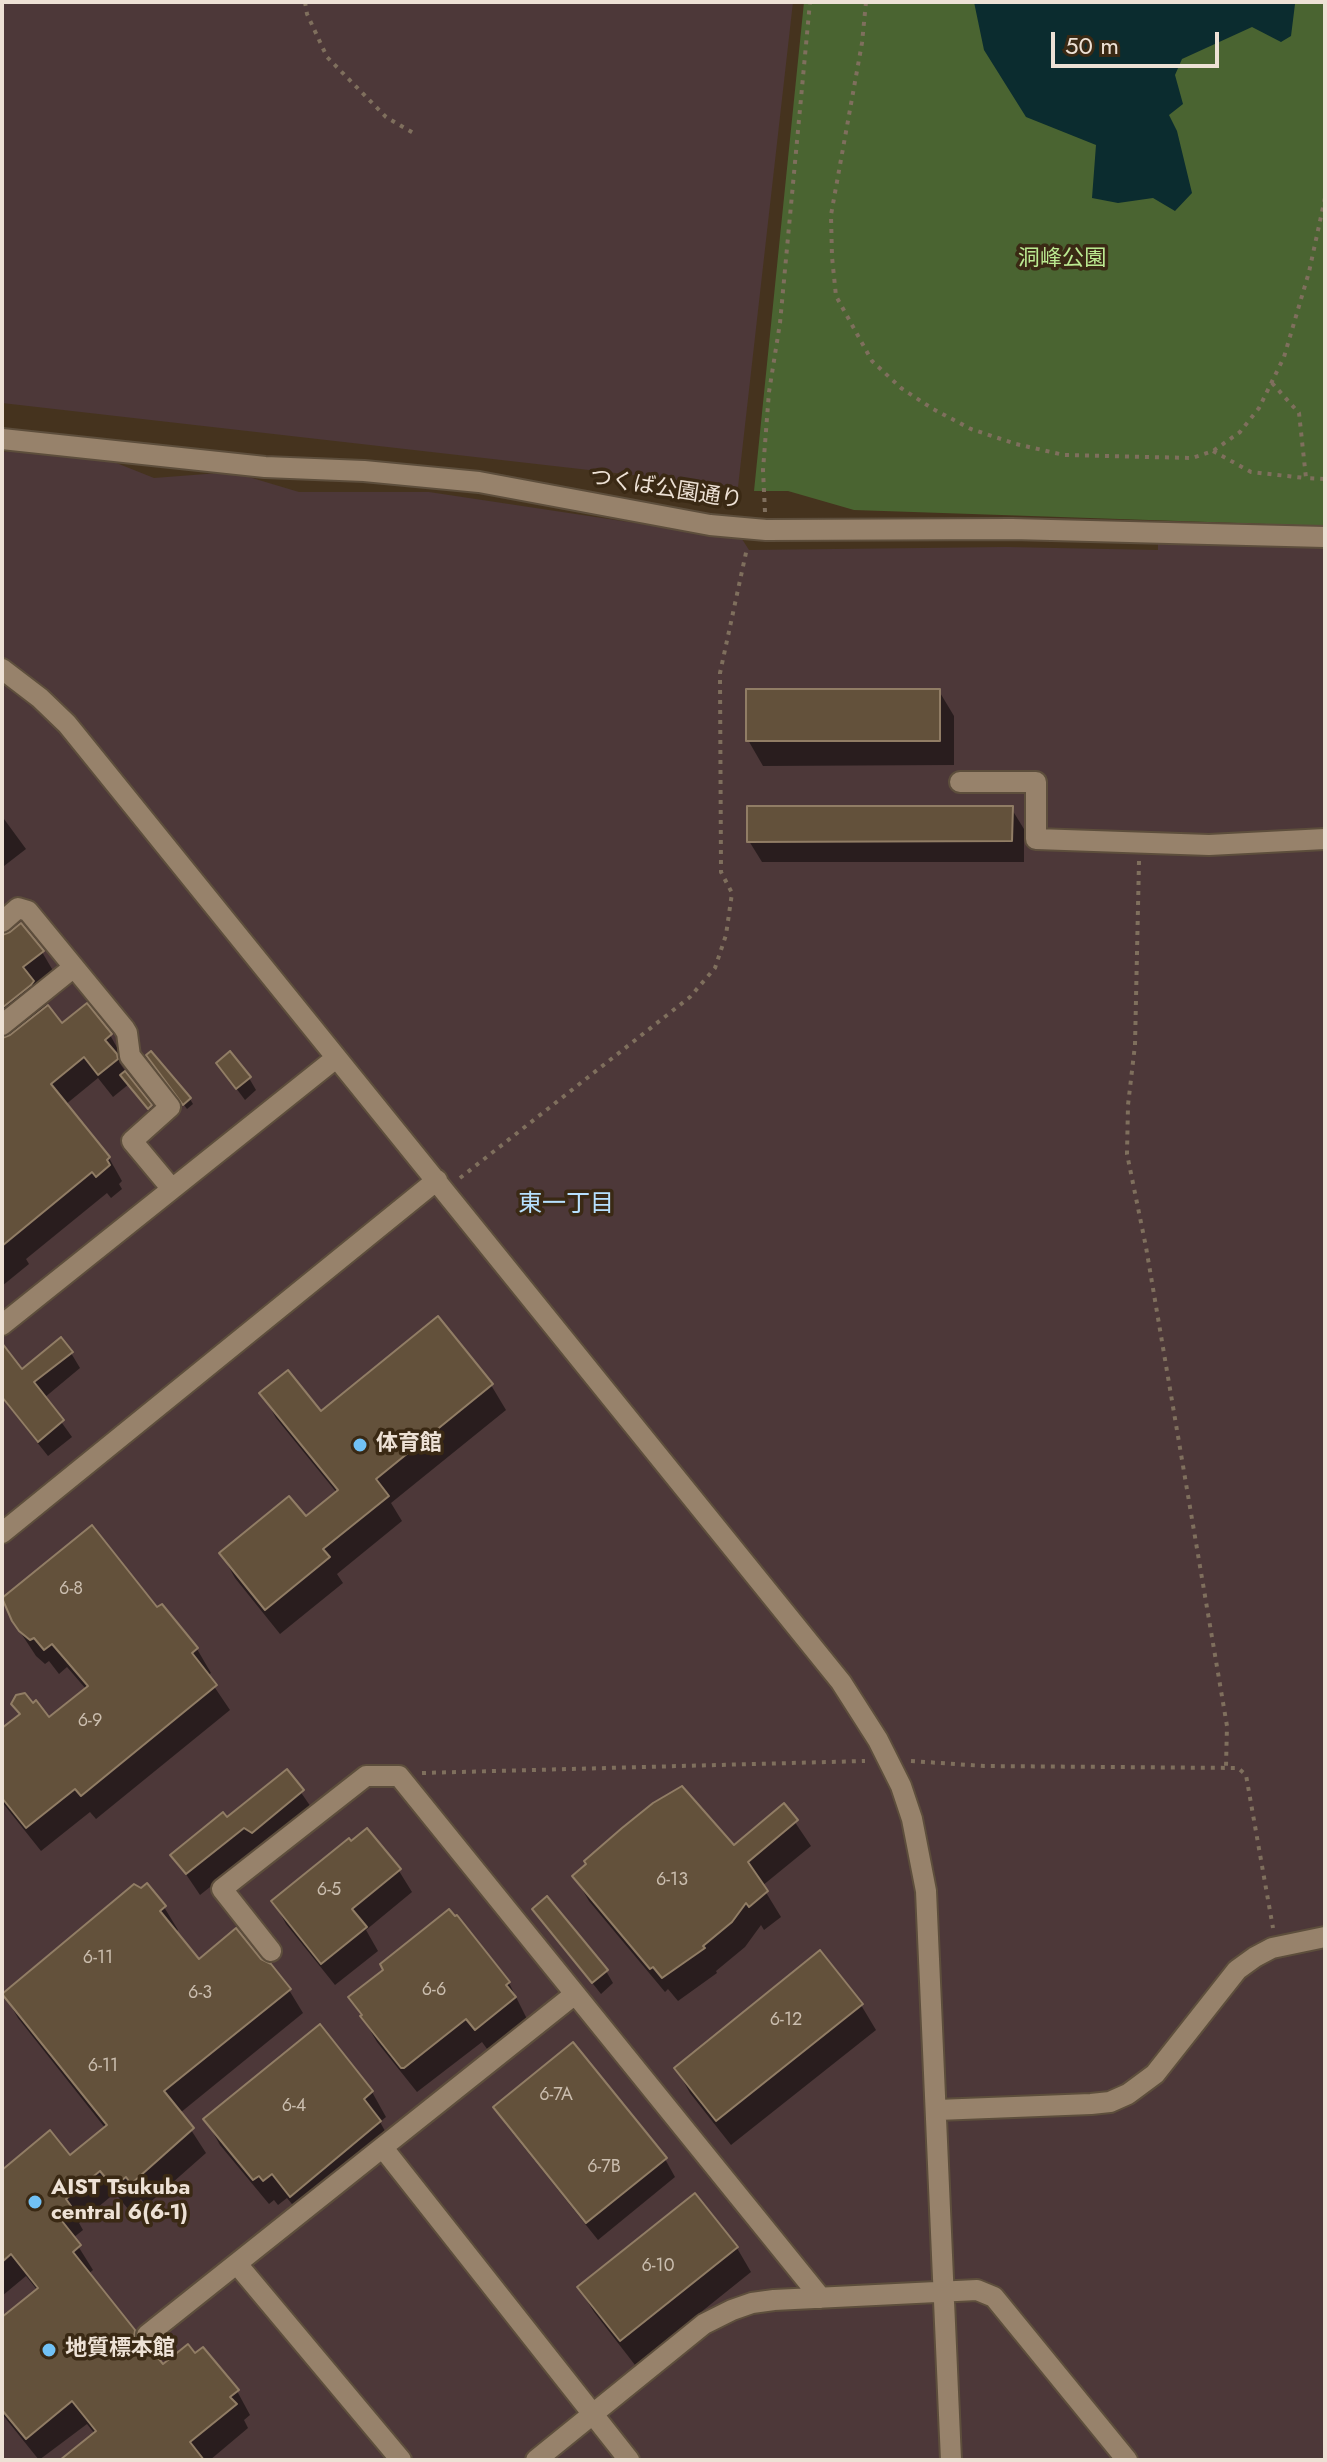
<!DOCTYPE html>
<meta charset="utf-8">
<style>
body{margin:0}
#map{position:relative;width:1327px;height:2462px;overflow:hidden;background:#45331e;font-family:Jost,sans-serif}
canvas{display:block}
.frame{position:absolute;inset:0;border:4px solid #ede1d5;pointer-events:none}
.scale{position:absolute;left:1051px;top:32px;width:168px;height:36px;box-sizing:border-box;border:4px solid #ede1d5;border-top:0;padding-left:10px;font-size:24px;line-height:28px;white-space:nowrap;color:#ede1d5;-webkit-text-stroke:6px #3a2914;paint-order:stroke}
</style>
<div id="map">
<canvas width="1327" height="2462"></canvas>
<div class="frame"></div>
<div class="scale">50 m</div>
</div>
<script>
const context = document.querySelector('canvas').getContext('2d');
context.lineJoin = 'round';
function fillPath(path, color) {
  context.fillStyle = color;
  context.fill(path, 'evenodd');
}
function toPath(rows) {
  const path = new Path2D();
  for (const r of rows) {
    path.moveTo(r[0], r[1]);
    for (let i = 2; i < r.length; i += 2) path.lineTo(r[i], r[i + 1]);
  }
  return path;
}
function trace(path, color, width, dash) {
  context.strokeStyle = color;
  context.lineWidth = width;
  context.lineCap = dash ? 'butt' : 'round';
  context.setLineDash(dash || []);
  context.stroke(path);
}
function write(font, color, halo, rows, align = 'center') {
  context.font = font + ' Jost,"Noto Sans JP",sans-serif';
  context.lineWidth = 7;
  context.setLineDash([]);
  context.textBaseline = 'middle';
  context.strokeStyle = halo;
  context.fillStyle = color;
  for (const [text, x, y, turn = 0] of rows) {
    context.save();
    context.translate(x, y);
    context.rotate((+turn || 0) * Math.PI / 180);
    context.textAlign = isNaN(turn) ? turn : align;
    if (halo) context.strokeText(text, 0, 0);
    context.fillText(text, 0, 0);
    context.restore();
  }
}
fillPath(toPath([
 [2,2,793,2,738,487,2,403],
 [33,451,94,454,154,478,232,472,299,492,429,492,742,539,749,550,1006,547,1158,550,1158,544,1325,547,1325,2460,2,2460,2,452]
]), '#4d3839');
fillPath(toPath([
 [804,2,1325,2,1325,526,854,510,788,491,754,491]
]), '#4a6431');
fillPath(toPath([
 [974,2,1295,2,1295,4,1291,36,1281,42,1252,27,1182,59,1175,75,1183,104,1169,115,1177,131,1192,193,1175,211,1153,198,1118,203,1092,198,1096,145,1026,117,984,50]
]), '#0b2c2f');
fillPath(toPath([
 [939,691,954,716,954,765,763,766,748,740],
 [1011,808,1024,829,1024,862,762,862,749,841],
 [4,819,26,849,4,866,2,821],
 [2,936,42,952,55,974,36,989,46,1006,62,1026,110,1035,123,1058,119,1062,154,1112,152,1113,129,1084,113,1097,98,1078,65,1105,109,1158,122,1181,119,1184,122,1189,111,1198,107,1193,26,1259,29,1264,2,1286],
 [151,1061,190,1099,193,1104,187,1109],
 [218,1064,249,1078,256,1090,245,1100],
 [438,1319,491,1385,506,1410,391,1503,402,1521,337,1574,343,1583,280,1634,235,1578,221,1553,306,1518,337,1493,276,1418,262,1393,321,1414],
 [71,1353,80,1368,44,1398,72,1437,48,1456,2,1398,2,1358,22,1372],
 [161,1607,197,1649,211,1673,207,1676,230,1710,96,1819,90,1812,41,1851,2,1802,2,1730,20,1716,14,1704,49,1720,86,1689,67,1667,59,1674,49,1661,45,1664,36,1656,13,1621,157,1610],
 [287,1772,315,1813,258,1849,200,1895,173,1855,227,1820],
 [784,1806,811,1846,762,1886,781,1917,764,1930,761,1925,745,1947,716,1971,717,1973,678,2001,668,1989,665,1992,589,1901,575,1877,733,1848],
 [367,1830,399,1871,412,1892,366,1930,378,1951,335,1985,286,1924,274,1902],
 [164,1907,178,1930,175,1933,198,1962,260,1961,289,1990,303,2013,180,2113,206,2153,146,2206,141,2199,128,2209,115,2193,79,2223,83,2230,73,2238,93,2270,88,2274,134,2331,143,2348,163,2367,237,2391,250,2415,244,2420,248,2428,210,2460,63,2460,95,2434,87,2424,39,2460,2,2414,2,2320,38,2291,26,2276,2,2296,2,2172,70,2158,106,2129,18,2018,4,1994],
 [535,1910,606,1971,613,1983,601,1994],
 [457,1918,509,1983,529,2023,490,2053,482,2042,417,2092,377,2042,351,1998],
 [861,2005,876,2030,731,2145,690,2093,676,2068],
 [372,2092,386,2117,380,2122,394,2147,306,2221,287,2198,278,2205,274,2200,269,2204,220,2145,206,2120],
 [496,2107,665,2159,675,2177,598,2240,506,2125],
 [737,2248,751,2272,635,2365,594,2312,579,2288]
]), '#0007');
const building = toPath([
 [746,689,940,689,940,741,746,741,746,689],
 [747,806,1013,806,1012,841,747,842,747,806],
 [21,923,44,951,23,967,34,981,31,985,2,1008,2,935,10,932,21,923],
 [87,1003,112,1034,105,1040,117,1054,118,1059,98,1075,84,1057,51,1084,110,1157,107,1160,110,1165,96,1177,92,1172,2,1246,2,1038,10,1035,48,1005,62,1023,87,1003],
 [151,1051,191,1098,183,1105,146,1055,151,1051],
 [230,1051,251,1077,236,1089,216,1063,230,1051],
 [125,1071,152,1105,148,1109,120,1075,125,1071],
 [438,1316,493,1384,376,1479,389,1496,323,1549,330,1557,265,1610,219,1553,289,1496,306,1516,338,1490,259,1393,288,1370,321,1411,438,1316],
 [61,1337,73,1352,34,1382,64,1420,38,1442,2,1397,2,1343,22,1369,61,1337],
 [92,1525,157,1607,162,1604,198,1648,192,1653,217,1685,81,1796,75,1789,26,1828,2,1798,2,1728,20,1714,11,1704,16,1695,25,1693,33,1703,36,1700,49,1717,88,1686,52,1644,44,1650,34,1638,30,1640,19,1631,12,1621,2,1598,92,1525],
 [287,1769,304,1790,252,1833,244,1828,186,1874,170,1855,223,1812,227,1817,287,1769],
 [682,1786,734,1845,784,1803,798,1820,748,1862,768,1891,749,1907,746,1903,732,1922,703,1946,705,1948,662,1978,653,1967,650,1969,572,1876,586,1864,584,1861,622,1828,653,1803,682,1786],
 [367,1828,401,1869,352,1909,367,1927,321,1964,271,1901,349,1838,351,1841,367,1828],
 [147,1883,166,1906,160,1911,199,1959,236,1928,261,1959,271,1964,291,1989,164,2091,194,2128,131,2184,126,2177,113,2187,100,2171,66,2199,71,2206,58,2216,81,2245,73,2252,135,2330,134,2338,137,2344,150,2348,163,2364,188,2344,195,2353,203,2347,239,2390,230,2397,237,2404,190,2442,204,2460,60,2460,96,2431,72,2401,26,2439,2,2410,2,2317,38,2288,11,2254,2,2262,2,2170,50,2130,70,2155,107,2125,2,1994,134,1884,141,1888,147,1883],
 [547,1896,608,1970,592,1983,532,1909,547,1896],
 [449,1909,455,1916,457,1915,510,1982,506,1985,516,1997,475,2030,466,2019,404,2068,401,2068,360,2016,362,2015,348,1997,383,1970,380,1964,449,1909],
 [820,1950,863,2004,716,2121,674,2068,820,1950],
 [320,2024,373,2091,364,2099,381,2121,290,2197,272,2174,263,2181,259,2176,253,2180,203,2119,320,2024],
 [573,2042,667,2158,586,2223,493,2107,573,2042],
 [695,2193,738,2247,620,2341,577,2287,695,2193]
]);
fillPath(building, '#63513b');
trace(building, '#917d65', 2);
const minor = toPath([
 [2,439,265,467,364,471,479,482,710,525,766,530,1012,529,1325,537],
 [2,669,40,698,67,724,841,1682,878,1740,901,1786,912,1819,926,1891,951,2460],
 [960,782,1036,782,1036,839,1209,845,1325,839],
 [2,922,18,908,28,911,124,1028,127,1033,130,1056,170,1107,132,1141,172,1189],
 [2,1025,74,967],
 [2,1325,336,1058],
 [2,1533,437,1180],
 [271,1951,222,1889,366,1776,399,1776,821,2298],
 [937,2110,1091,2104,1110,2102,1128,2094,1155,2074,1237,1970,1255,1957,1272,1948,1325,1937],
 [383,2148,629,2460],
 [237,2264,401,2460],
 [147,2335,575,1994],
 [536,2460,704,2324,732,2310,752,2303,774,2300,977,2290,994,2297,1127,2460]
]);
trace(minor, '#5d4e3c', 24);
trace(toPath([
 [305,2,307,14,327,57,386,117,415,134],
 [866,2,862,43,831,215,832,257,836,296,872,361,901,388,933,409,971,429,1016,444,1064,455,1192,458,1213,451,1240,432,1259,408,1284,357,1309,272,1325,198],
 [1272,383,1299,413,1306,478,1325,479],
 [1213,451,1251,472,1305,478],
 [765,512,763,470,769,392,780,323,810,2],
 [1139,861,1135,1045,1128,1105,1127,1154,1146,1247,1227,1726,1226,1767],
 [460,1178,690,997,715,968,726,935,732,893,721,872,720,673,747,548],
 [911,1761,984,1766,1238,1768,1246,1775,1273,1928],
 [422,1773,865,1761]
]), '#7f6f5d', 4, [4, 6]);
trace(minor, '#97826b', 20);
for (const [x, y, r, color] of [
 [360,1445,8,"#71c1f5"],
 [35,2202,8,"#71c1f5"],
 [49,2350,8,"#71c1f5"]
]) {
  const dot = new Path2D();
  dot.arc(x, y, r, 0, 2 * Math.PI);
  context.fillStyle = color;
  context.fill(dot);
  trace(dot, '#3a2914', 3);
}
write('18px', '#cabdae', null, [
 ["6-8",71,1590],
 ["6-9",90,1722],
 ["6-13",672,1881],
 ["6-5",329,1891],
 ["6-11",98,1959],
 ["6-6",434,1991],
 ["6-3",200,1994],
 ["6-12",786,2021],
 ["6-11",103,2067],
 ["6-7A",556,2096],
 ["6-4",294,2107],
 ["6-7B",604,2168],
 ["6-10",658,2267]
]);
write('22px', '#bbe991', '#3a2914', [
 ["洞峰公園",1062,260]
]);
write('22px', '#ede1d5', '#3a2914', [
 ["つくば公園通り",666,490,9]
]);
write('bold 22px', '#ede1d5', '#3a2914', [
 ["体育館",376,1445],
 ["AIST Tsukuba",51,2189],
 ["central 6(6-1)",51,2214],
 ["地質標本館",65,2350]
], 'left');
write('24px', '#b7e1ff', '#3a2914', [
 ["東一丁目",566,1205]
]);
</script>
